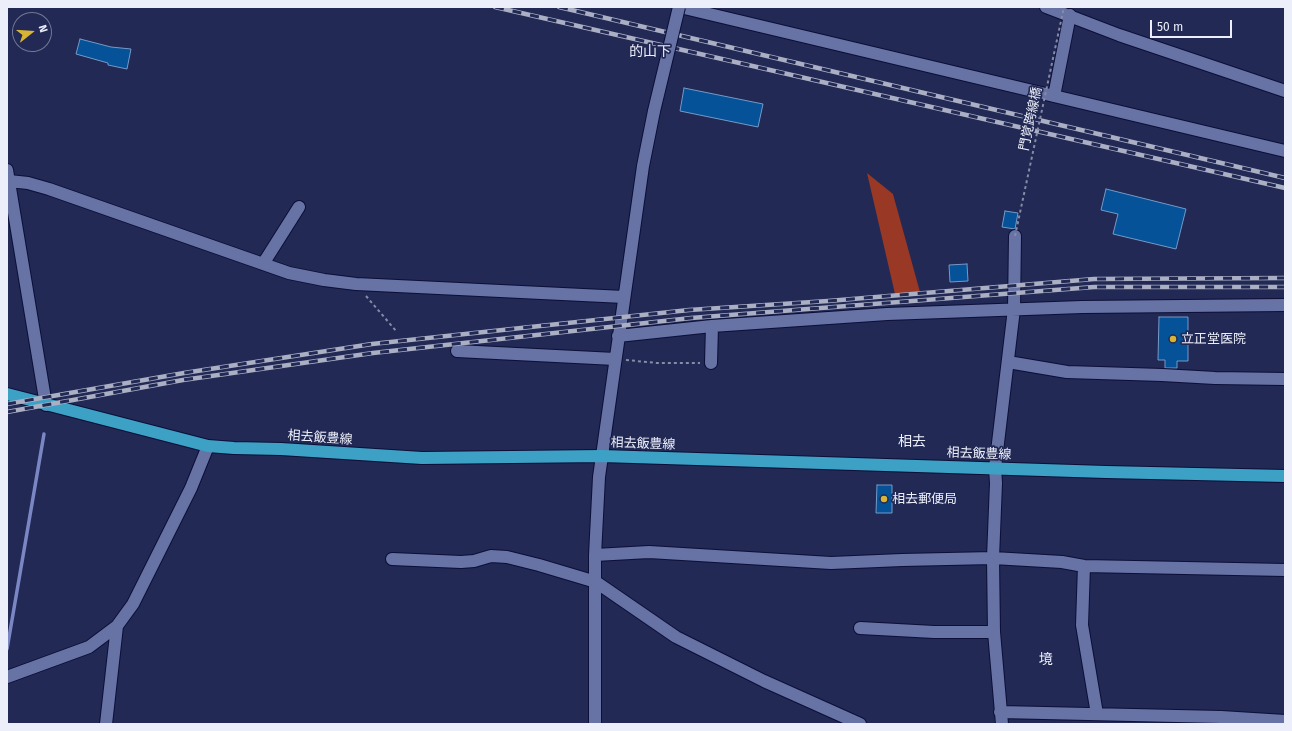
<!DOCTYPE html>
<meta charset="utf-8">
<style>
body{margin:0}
#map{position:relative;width:1292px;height:731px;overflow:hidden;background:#212954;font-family:"Fira Sans",sans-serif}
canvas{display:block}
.frame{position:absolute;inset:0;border:8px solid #eceffa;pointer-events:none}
.north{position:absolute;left:12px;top:12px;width:40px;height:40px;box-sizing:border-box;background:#212954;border:1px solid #727896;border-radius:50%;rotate:73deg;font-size:11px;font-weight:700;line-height:16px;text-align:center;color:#eceffa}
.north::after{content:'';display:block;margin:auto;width:14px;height:18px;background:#d7b434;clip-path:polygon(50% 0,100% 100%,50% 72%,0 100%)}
.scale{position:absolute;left:1150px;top:20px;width:82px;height:18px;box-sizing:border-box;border:2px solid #eceffa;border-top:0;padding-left:5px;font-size:12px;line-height:14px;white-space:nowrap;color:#eceffa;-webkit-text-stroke:3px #212954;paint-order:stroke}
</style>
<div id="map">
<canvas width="1292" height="731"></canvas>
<div class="frame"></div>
<div class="north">N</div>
<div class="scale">50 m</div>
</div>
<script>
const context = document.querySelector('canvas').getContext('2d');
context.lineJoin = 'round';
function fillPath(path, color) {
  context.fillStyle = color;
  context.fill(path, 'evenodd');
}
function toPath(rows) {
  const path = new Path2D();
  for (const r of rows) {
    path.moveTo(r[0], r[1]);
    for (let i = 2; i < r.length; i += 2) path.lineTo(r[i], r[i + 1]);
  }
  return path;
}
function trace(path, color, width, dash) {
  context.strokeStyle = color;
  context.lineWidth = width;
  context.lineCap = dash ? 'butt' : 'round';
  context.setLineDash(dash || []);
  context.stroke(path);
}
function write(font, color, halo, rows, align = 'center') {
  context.font = font + ' "Fira Sans","Noto Sans JP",sans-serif';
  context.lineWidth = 3.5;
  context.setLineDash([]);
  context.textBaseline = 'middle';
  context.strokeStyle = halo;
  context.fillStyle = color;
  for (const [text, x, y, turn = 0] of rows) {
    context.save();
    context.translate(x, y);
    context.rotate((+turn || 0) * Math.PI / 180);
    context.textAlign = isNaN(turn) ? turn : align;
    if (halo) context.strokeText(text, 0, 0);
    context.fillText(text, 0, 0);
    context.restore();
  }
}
fillPath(toPath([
 [867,173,893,194,920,292,895,294]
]), '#983825');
trace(toPath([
 [7,649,44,434]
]), '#7b87c4', 3.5);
const building = toPath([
 [80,39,111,47,131,49,127,69,108,65,108,63,76,54,80,39],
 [684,88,763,104,758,127,680,111,684,88],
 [1106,189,1186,209,1176,249,1113,234,1118,214,1101,210,1106,189],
 [1005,211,1018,213,1015,229,1002,227,1005,211],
 [967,264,968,281,950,282,949,265,967,264],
 [1159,317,1188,317,1188,361,1177,361,1177,368,1165,368,1165,360,1158,360,1159,317],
 [877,485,892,485,892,513,876,513,877,485]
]);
fillPath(building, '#055299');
trace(building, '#759ac7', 1);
const minor = toPath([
 [680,7,1285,151],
 [1046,7,1119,35,1285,91],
 [1054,96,1070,15],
 [7,170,46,405],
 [9,181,28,183,49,189,289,273,324,280,356,284,624,297],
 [263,264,299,207],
 [618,336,712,326,887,314,1082,307,1285,305],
 [457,351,615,359],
 [1008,362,1067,372,1162,375,1215,378,1285,379],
 [711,363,712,326],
 [595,555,649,552,831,563,902,560,993,558,1062,562,1084,566,1285,570],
 [392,559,461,562,474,561,491,556,507,557,539,565,596,582,676,637,764,681,860,724],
 [1084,566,1082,625,1097,714],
 [860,628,934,632,994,632],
 [7,677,89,647,117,626,133,604,191,488,208,446],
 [1000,712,1221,717,1285,721],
 [106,724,117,626],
 [595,724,595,555,599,477,643,166,654,111],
 [1002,724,994,632,993,558,996,483,995,468,1014,309,1015,236]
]);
const major = toPath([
 [7,394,208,446,234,448,281,449,422,458,602,456,1106,472,1285,476]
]);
trace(minor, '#0c0f38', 14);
trace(major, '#0c0f38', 14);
trace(toPath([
 [366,296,397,332],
 [626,360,657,363,700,363]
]), '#868ba6', 2, [3, 3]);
trace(minor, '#6773a5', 12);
trace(major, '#3da1c5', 12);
const rail = toPath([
 [495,7,1285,188],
 [559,7,1285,178],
 [7,404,184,373,372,344,689,310,828,301,1094,279,1285,278],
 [7,412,183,380,373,353,691,318,1094,287,1285,287]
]);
trace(rail, '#aaafc4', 4.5);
trace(rail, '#212954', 3, [9]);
const minorBridge = toPath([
 [654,111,679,7]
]);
trace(minorBridge, '#0c0f38', 14, []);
trace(toPath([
 [1015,236,1064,7]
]), '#868ba6', 2, [3, 3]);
trace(minorBridge, '#6773a5', 12);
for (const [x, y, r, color] of [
 [1173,339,4,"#d7b434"],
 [884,499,4,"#d7b434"]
]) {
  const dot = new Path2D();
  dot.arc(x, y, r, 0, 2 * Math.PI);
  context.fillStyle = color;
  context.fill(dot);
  trace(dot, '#212954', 1.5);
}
write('13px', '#eceffa', '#212954', [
 ["門覚跨線橋",1031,119,-78],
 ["相去飯豊線",320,438,4],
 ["相去飯豊線",643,444,2],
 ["相去飯豊線",979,454,2]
]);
write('13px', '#eceffa', '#212954', [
 ["立正堂医院",1181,339],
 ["相去郵便局",892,499]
], 'left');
write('14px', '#eceffa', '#212954', [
 ["的山下",650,52],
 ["相去",912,442],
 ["境",1046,660]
]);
</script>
